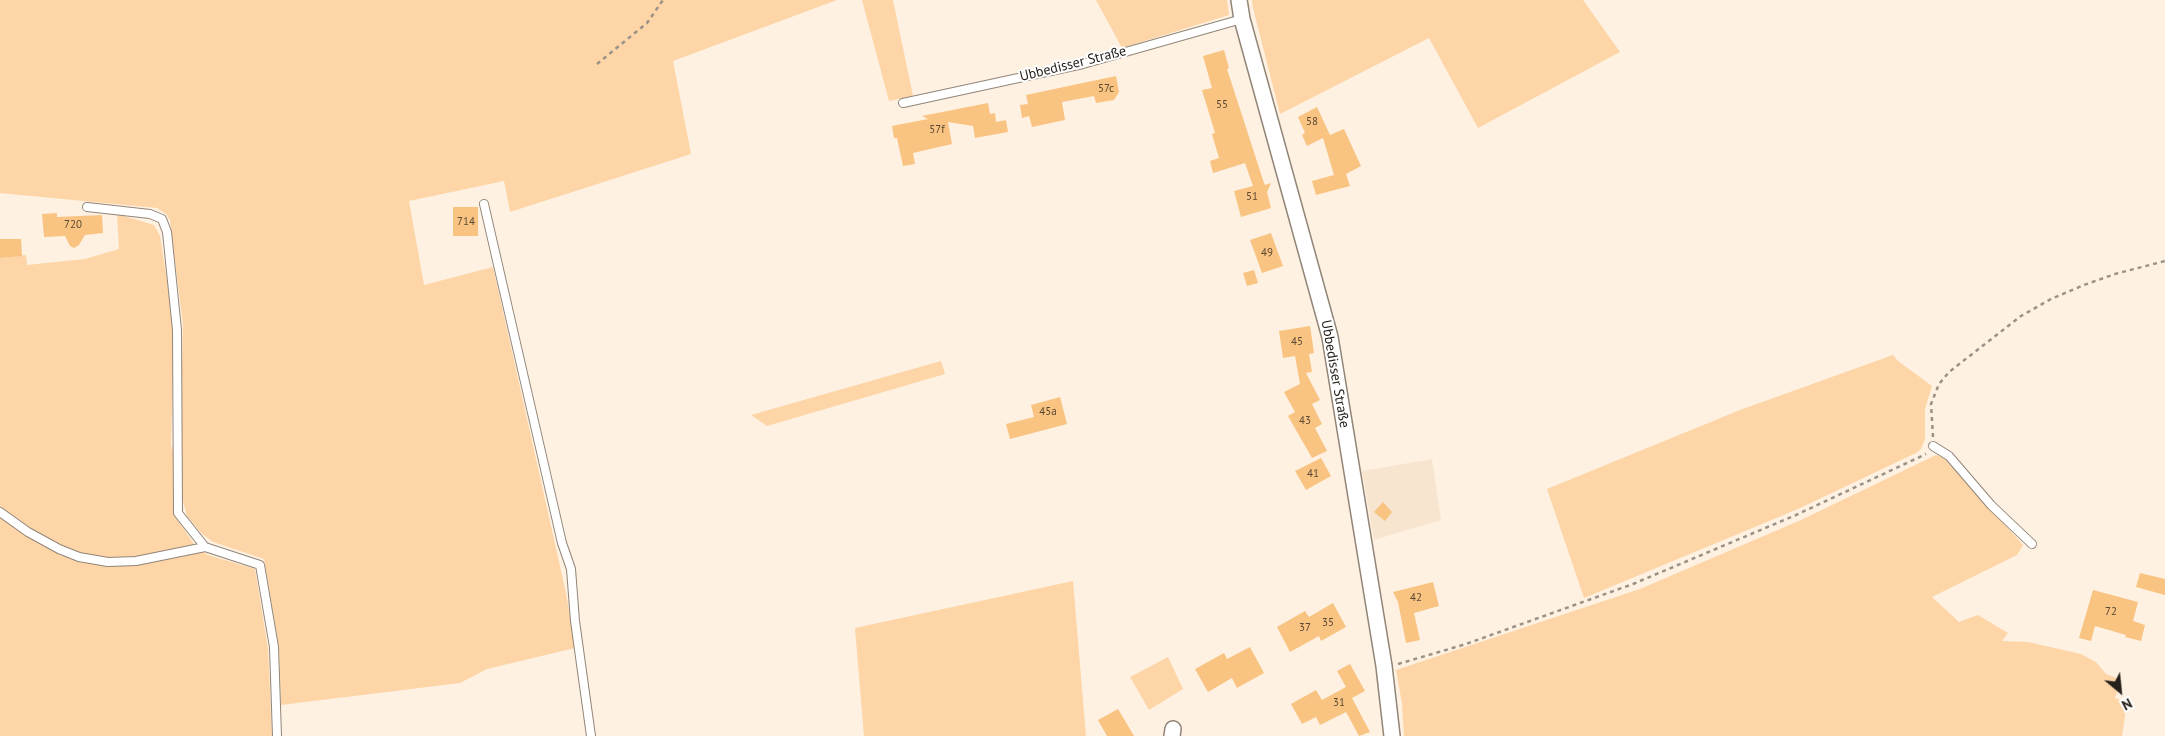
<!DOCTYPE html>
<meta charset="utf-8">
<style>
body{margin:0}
#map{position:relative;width:2165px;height:736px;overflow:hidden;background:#fef1e2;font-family:"PT Sans",sans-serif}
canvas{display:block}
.north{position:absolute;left:2095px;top:666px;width:50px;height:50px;-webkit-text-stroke:4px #fff;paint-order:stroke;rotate:152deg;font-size:14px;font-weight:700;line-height:20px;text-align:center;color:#25201a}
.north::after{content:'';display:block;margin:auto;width:18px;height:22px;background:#25201a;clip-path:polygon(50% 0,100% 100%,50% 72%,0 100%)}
</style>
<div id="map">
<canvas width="2165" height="736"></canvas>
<div class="north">N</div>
</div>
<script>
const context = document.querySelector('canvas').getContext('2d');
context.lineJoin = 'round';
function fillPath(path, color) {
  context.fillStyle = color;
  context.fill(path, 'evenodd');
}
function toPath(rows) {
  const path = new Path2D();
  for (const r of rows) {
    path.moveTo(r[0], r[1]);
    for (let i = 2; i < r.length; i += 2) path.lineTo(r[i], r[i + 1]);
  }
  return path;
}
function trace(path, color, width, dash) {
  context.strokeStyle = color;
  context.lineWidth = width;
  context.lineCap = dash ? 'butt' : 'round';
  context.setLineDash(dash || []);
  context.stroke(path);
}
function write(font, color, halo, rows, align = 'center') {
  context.font = font + ' "PT Sans",sans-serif';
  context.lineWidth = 4;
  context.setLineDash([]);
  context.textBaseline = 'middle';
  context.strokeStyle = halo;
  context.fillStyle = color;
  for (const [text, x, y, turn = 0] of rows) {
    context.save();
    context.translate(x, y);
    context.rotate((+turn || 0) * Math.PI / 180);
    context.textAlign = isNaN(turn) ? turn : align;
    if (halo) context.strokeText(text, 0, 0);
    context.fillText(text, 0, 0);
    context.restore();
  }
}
fillPath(toPath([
 [1432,459,1441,520,1374,540,1362,471]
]), '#f8e5d0');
fillPath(toPath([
 [0,0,837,0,673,61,691,154,510,212,504,181,409,201,424,285,493,267,566,593,575,648,487,669,460,683,281,705,279,648,264,559,213,542,201,533,187,516,183,501,180,451,183,325,170,220,166,214,157,208,0,193],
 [862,0,893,0,913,96,889,101],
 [1096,0,1227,0,1229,15,1122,48],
 [1252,0,1583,0,1620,52,1478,128,1429,38,1280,114,1253,8],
 [117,214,154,225,160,236,174,326,171,445,173,451,174,515,194,544,208,555,255,569,268,649,272,736,0,736,0,253,1,258,26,255,27,265,85,259,119,249],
 [1893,355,1898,361,1932,386,1925,409,1925,439,1921,449,1916,453,1798,509,1584,598,1547,489,1740,410],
 [941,361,945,374,767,426,751,415],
 [1936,455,1944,458,2023,545,2017,555,1932,597,1959,622,1978,615,2008,633,2002,641,2028,642,2081,654,2096,662,2106,674,2121,680,2115,698,2127,702,2122,736,1404,736,1402,704,1396,670,1640,589,1801,520],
 [1073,581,1086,736,864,736,855,628],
 [1168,657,1183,689,1149,710,1130,677]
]), '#fdd5a7');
fillPath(toPath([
 [1224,50,1229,68,1227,69,1264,183,1265,185,1271,183,1267,192,1271,208,1241,217,1234,191,1253,186,1245,163,1213,173,1210,161,1219,158,1212,134,1215,133,1202,90,1212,88,1203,56],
 [1116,76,1119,92,1114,100,1096,103,1094,96,1062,102,1065,120,1032,127,1029,116,1022,118,1020,105,1028,104,1026,95],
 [988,103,990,114,995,113,996,122,1006,120,1008,132,975,138,973,126,948,122,952,144,913,153,915,164,903,166,897,138,894,138,892,126,928,119,922,116],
 [1317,107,1330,135,1344,129,1361,166,1346,174,1350,186,1316,195,1312,181,1334,175,1323,138,1307,146,1302,135,1305,133,1298,117],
 [453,207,478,207,478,236,453,236],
 [57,213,57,217,102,215,103,233,85,235,79,245,74,248,70,246,65,236,44,237,42,214],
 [1271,233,1283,266,1262,273,1250,240],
 [0,239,21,239,22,256,0,258],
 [1254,270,1258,283,1247,286,1243,273],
 [1310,326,1314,353,1309,354,1312,372,1306,373,1320,400,1312,404,1322,424,1315,428,1327,451,1312,458,1288,416,1295,412,1284,392,1300,384,1295,356,1283,358,1279,331],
 [1060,397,1067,424,1010,439,1006,424,1034,417,1031,405],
 [1321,458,1331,476,1306,490,1295,471],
 [1383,502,1392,512,1385,521,1374,512],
 [2140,573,2165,579,2165,595,2136,587],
 [1433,582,1439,606,1414,613,1420,640,1406,643,1398,602,1393,592],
 [2093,590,2138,602,2133,621,2145,625,2141,641,2125,637,2126,635,2095,626,2091,641,2079,638],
 [1333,603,1346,627,1321,641,1319,636,1290,652,1277,627,1305,611,1309,617],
 [1250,647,1264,673,1237,688,1232,678,1208,692,1195,669,1224,653,1227,659],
 [1350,664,1365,691,1352,698,1370,732,1359,736,1346,712,1320,725,1316,717,1302,724,1291,704,1316,690,1322,700,1346,687,1337,671],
 [1118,709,1134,736,1107,736,1098,720]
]), '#f9c381');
const lane = toPath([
 [903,103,1083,64,1242,19],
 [484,204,562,543,571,569,575,621,591,736],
 [87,207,150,214,162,219,167,232,177,330,178,513,205,547],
 [1933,446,1949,456,1991,505,2032,544],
 [0,512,28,532,59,549,79,557,108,562,136,561,205,547,260,565,274,647,277,736]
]);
const street = toPath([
 [1239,0,1242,19,1330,337,1384,666,1392,736],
 [1172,736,1173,729]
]);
trace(lane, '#918578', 10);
trace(street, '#918578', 18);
trace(toPath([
 [597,64,647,23,663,0],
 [1933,437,1931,404,1939,384,1949,372,2021,316,2051,299,2084,285,2115,274,2165,261],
 [1398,664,1466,644,1633,584,1796,515,1926,454]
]), '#9b9287', 2.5, [4, 4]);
trace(lane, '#fff', 8);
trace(street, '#fff', 15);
write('11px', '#5a4934', null, [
 ["57c",1106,89],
 ["55",1222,105],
 ["58",1312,122],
 ["57f",937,130],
 ["51",1252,197],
 ["714",466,222],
 ["720",73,225],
 ["49",1267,253],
 ["45",1297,342],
 ["45a",1048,412],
 ["43",1305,421],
 ["41",1313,474],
 ["42",1416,598],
 ["72",2111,612],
 ["35",1328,623],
 ["37",1305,628],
 ["31",1339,703]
]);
write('14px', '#25201a', '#fff', [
 ["Ubbedisser Straße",1073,64,-14],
 ["Ubbedisser Straße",1335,374,80]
]);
</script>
